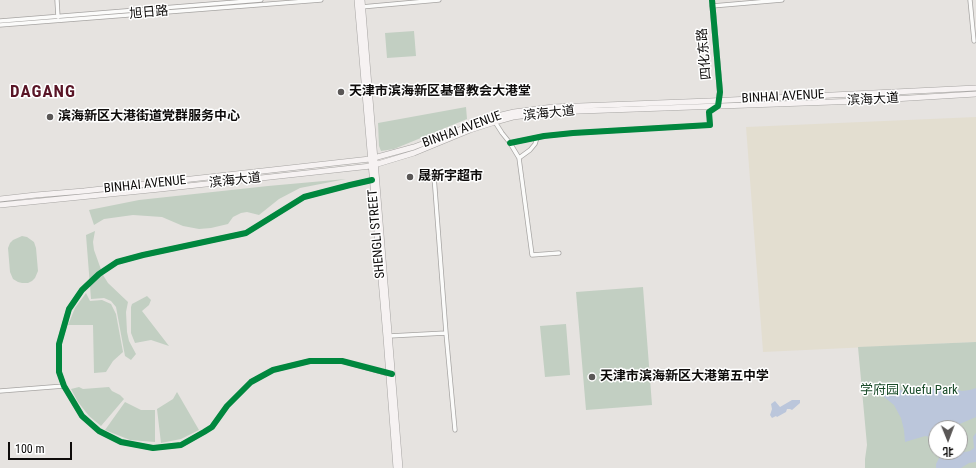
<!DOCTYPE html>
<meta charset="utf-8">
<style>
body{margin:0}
#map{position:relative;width:976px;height:468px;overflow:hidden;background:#e6e3e0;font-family:"Roboto Condensed","Noto Sans SC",sans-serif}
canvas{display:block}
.north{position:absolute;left:928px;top:420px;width:40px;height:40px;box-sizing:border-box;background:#fff;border:1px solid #9f9e9d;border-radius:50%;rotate:179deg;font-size:11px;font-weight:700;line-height:16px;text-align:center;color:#0e0c0b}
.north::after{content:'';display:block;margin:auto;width:14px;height:18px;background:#5a5756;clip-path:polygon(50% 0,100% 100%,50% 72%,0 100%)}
.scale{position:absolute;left:8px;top:442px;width:64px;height:18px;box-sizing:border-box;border:2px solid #0e0c0b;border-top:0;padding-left:5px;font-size:12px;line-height:14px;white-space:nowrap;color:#0e0c0b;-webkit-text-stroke:3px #fff;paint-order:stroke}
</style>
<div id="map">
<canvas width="976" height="468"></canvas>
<div class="north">北</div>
<div class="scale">100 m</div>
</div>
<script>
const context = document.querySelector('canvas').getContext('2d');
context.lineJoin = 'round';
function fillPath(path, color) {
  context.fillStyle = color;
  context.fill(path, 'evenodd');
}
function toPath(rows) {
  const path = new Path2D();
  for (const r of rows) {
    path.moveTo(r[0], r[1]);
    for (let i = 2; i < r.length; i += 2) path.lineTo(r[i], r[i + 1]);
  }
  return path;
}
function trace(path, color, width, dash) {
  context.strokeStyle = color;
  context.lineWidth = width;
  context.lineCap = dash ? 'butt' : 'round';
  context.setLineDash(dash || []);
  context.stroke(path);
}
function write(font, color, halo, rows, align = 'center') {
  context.font = font + ' "Roboto Condensed","Noto Sans SC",sans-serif';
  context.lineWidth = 3;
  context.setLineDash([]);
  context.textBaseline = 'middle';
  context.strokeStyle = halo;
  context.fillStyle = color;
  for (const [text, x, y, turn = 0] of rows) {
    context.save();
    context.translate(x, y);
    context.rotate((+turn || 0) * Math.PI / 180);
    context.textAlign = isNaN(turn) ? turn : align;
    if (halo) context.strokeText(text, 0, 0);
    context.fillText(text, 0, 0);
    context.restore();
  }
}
fillPath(toPath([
 [976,117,976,342,763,352,746,127]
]), '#e3ded0');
fillPath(toPath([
 [414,31,416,56,387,58,385,33],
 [466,107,467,119,394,149,381,151,379,146,378,123],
 [346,179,300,188,279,199,259,215,247,212,241,213,233,217,228,224,211,228,199,229,183,226,162,217,133,215,104,219,94,225,89,210,139,200,268,186],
 [95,231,93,242,94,250,103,275,108,283,128,302,126,312,127,332,129,341,136,354,131,360,125,356,116,307,111,301,104,298,91,299,86,235],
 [22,236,27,237,34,242,36,248,38,271,35,278,32,281,28,283,22,283,18,282,13,279,10,272,8,248,10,243,13,240],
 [643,287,652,405,586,410,576,292],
 [86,293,90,301,102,300,111,304,116,314,123,352,113,361,106,372,94,373,93,325,68,325,75,308],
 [147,296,151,300,149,305,142,311,169,346,151,340,135,343,131,333,131,307,132,304],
 [566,324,570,375,545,377,540,326],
 [976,342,976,468,865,468,865,459,867,445,858,347],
 [936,428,960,428,960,452,936,452],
 [79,387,83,389,109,387,112,391,120,395,124,399,101,426,89,416,78,402,71,389],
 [177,392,199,430,181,439,161,443,157,409,173,399],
 [125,402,141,410,155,410,155,442,130,440,105,430]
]), '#c2cfc2');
fillPath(toPath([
 [943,387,962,391,970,390,976,388,976,417,955,426,954,428,936,428,936,438,925,436,905,442,904,430,901,418,894,405,878,392,878,390,896,389,918,394,924,393,933,388],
 [792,400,800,400,800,403,792,410,790,409,787,409,786,412,777,417,776,416,772,418,770,415,772,409,771,404,775,401,780,407],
 [976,433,976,462,969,463,961,468,936,468,936,464,939,458,946,452,960,452,960,450,965,452,970,451,974,448,973,437]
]), '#bbc6db');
const street = toPath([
 [57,0,58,17],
 [970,0,974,41],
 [712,6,782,0],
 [361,7,439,0],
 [0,21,261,0],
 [0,25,321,0],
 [495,122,502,133,510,143,519,158,532,255,559,253],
 [510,143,544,136,573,133,710,125,709,112,717,106],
 [519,158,530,150,535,144,537,138],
 [434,176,446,333,455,430],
 [372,180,350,185,304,197,246,233,143,255,117,262,99,274,82,290,69,309,59,344,59,372,64,386,82,416,99,431,121,442,153,448,181,445,204,432,212,427,227,406,251,382,273,370,310,361,342,361,389,374],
 [389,336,446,333],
 [0,391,64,386]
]);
const secondary = toPath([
 [357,0,386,337,396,468],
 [362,0,400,468],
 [712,0,720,92,718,103],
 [0,199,36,195,84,191,370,159,414,147,493,117,514,112,553,107,710,101,976,88],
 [0,205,160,189,371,166,414,153,470,130,495,122,513,117,552,112,860,101,976,94]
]);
trace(street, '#a6a4a2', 5);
trace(secondary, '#a6a4a2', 6);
trace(street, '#fbfbfa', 3.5);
trace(secondary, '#f6f2f2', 5);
trace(toPath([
 [510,143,544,136,573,133,710,125,709,112,718,106,720,92,712,0],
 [372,180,350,185,304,197,246,233,143,255,117,262,99,274,82,290,69,309,59,344,59,372,64,386,82,416,99,431,121,442,153,448,181,445,204,432,212,427,227,406,251,382,273,370,310,361,342,361,392,374]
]), '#00873e', 6);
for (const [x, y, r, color] of [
 [341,92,4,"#5a5756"],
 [50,117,4,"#5a5756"],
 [410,177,4,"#5a5756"],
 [592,377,4,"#5a5756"]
]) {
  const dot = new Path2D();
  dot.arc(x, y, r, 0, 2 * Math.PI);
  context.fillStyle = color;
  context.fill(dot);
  trace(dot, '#fff', 1.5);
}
write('13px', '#0e0c0b', '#fff', [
 ["旭日路",149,13,-5],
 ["四化东路",705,54,-95],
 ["BINHAI AVENUE",783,97,-3],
 ["滨海大道",873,100,-3],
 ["滨海大道",549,114,-6],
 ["BINHAI AVENUE",462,130,-20],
 ["滨海大道",235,181,-6],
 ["BINHAI AVENUE",145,185,-6],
 ["SHENGLI STREET",377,234,-95]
]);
write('bold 13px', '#0e0c0b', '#fff', [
 ["天津市滨海新区基督教会大港堂",349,92],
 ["滨海新区大港街道党群服务中心",58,117],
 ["晟新宇超市",418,177],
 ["天津市滨海新区大港第五中学",600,377]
], 'left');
write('13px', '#1b4d2b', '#fff', [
 ["学府园 Xuefu Park",909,391]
]);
context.letterSpacing = '1px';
write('bold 17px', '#591526', '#fff', [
 ["DAGANG",43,93]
]);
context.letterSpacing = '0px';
</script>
